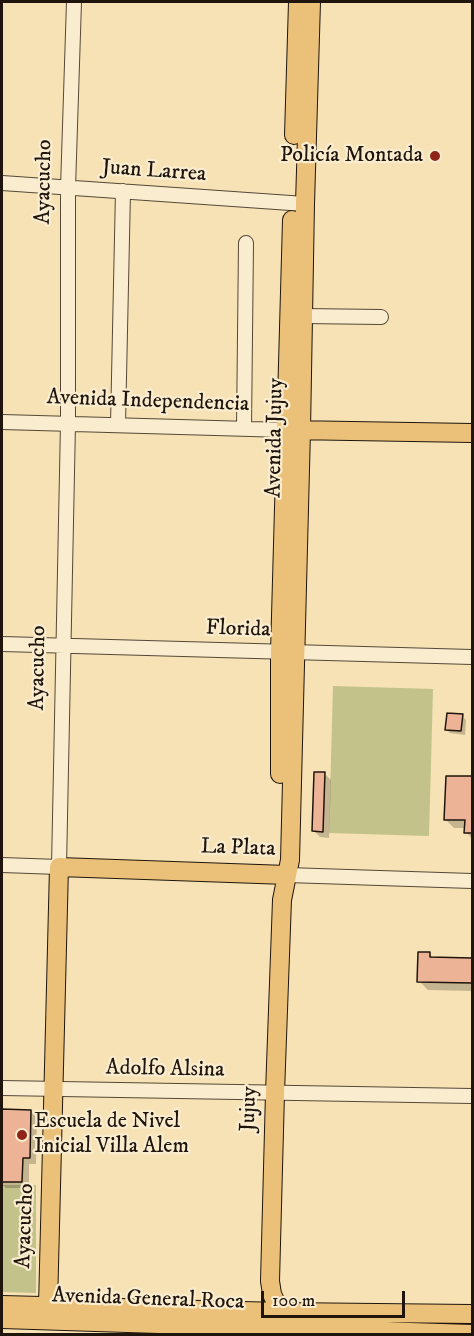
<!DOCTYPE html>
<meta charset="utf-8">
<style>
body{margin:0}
#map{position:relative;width:474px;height:1336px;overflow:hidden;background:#f6e2b5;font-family:"IM FELL DW Pica",serif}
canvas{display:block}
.frame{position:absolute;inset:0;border:3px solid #1f150c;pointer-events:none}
.scale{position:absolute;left:261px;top:1291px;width:144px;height:27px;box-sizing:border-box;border:3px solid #1f150c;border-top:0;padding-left:8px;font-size:18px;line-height:21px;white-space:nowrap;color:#1f150c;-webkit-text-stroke:4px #f9eccf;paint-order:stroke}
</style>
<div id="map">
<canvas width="474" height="1336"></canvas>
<div class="frame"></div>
<div class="scale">100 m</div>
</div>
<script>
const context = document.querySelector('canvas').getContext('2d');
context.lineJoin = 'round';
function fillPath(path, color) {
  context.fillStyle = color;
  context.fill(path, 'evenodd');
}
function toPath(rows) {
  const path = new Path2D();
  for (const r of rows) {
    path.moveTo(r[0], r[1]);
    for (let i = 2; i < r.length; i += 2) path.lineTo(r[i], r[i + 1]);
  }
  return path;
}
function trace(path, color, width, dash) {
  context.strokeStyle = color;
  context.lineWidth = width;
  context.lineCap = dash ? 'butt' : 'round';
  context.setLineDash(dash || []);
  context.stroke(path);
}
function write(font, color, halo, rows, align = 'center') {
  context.font = font + ' "IM FELL DW Pica",serif';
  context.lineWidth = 4.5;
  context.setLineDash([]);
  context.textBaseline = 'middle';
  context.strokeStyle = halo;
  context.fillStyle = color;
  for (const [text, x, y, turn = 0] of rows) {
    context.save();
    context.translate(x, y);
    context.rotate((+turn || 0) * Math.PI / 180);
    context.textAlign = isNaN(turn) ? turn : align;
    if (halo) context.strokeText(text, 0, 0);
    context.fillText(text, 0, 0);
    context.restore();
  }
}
fillPath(toPath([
 [333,686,433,689,429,836,329,833],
 [2,1185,36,1185,36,1293,2,1292]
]), '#c2c28a');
fillPath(toPath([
 [462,716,466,720,465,735,450,733,446,729],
 [324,773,331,780,329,838,320,837,314,831],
 [448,777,472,778,472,839,466,832,466,828,454,828,445,819],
 [429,953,434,959,472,959,472,991,428,990,419,981],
 [2,1110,31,1111,37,1118,36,1164,29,1164,29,1188,6,1188,2,1184]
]), '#0003');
const building = toPath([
 [447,713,463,714,461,731,445,730,447,713],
 [314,772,325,772,323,832,312,831,314,772],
 [446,776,472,776,472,833,464,833,465,820,444,820,446,776],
 [418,952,430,952,430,957,472,958,472,983,417,982,418,952],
 [2,1109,31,1110,30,1158,23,1158,22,1182,2,1182,2,1109]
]);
fillPath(building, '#edb397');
trace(building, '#1f150c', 1.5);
const minor = toPath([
 [2,183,305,204],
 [303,316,381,317],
 [2,422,286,430],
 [118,424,123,191],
 [244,428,246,243],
 [2,644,472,657],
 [2,865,59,867,68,423,68,188,74,2],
 [287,875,472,881],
 [2,1088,472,1096]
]);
const major = toPath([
 [294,135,298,2],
 [291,430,472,433],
 [280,774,280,652,292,220],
 [2,1305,282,1312,472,1314],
 [2,1319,472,1334],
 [53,1320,48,1306,59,867,287,875],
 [300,1329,282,1312,276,1303,272,1294,270,1281,275,1093,282,900,290,860,301,430,305,204,311,2]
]);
trace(minor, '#554836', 16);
trace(major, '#1f150c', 20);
trace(minor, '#f9eccf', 14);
trace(major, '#ebc17a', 18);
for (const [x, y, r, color] of [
 [435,156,6,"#8f2418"],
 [22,1135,6,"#8f2418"]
]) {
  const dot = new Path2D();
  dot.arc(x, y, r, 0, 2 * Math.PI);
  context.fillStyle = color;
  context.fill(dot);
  trace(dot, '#f9eccf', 2);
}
write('22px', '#1f150c', '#f9eccf', [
 ["Policía Montada",423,156],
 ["Escuela de Nivel",34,1122,"left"],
 ["Inicial Villa Alem",34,1147,"left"]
], 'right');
write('22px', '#1f150c', '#f9eccf', [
 ["Juan Larrea",154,172,4],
 ["Ayacucho",45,182,-89],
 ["Avenida Independencia",148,402,2],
 ["Avenida Jujuy",276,438,-89],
 ["Florida",238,630,2],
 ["Ayacucho",39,668,-89],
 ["La Plata",238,849,2],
 ["Adolfo Alsina",165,1070,1],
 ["Jujuy",250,1109,-88],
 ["Ayacucho",26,1226,-88],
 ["Avenida General Roca",148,1300,2]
]);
</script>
